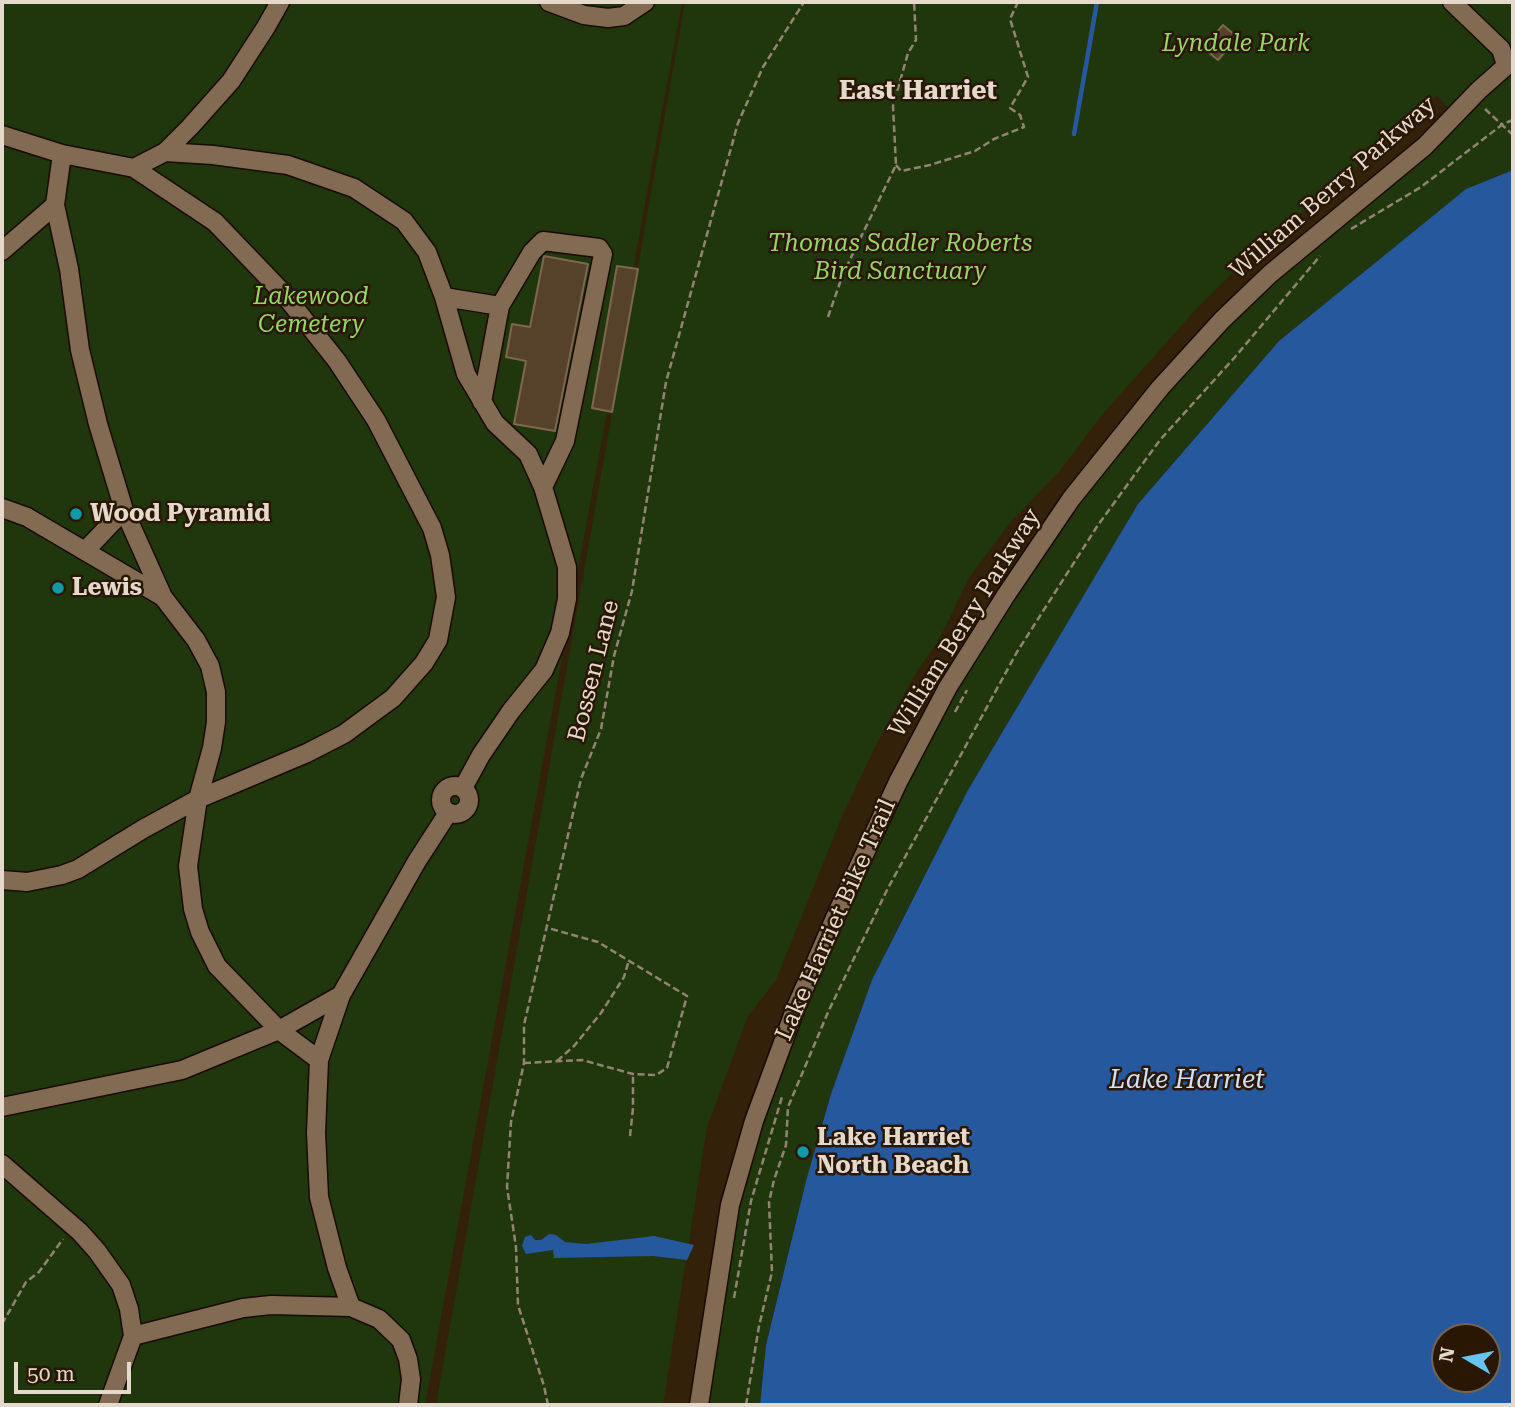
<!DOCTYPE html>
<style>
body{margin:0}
#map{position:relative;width:1515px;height:1407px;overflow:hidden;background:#33210a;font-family:"Roboto Serif",serif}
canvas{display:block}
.frame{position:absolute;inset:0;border:4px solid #e5d9cb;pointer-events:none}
.north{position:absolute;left:1431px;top:1323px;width:70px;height:70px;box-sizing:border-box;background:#291702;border:2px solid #746552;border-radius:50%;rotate:280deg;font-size:19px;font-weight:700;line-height:28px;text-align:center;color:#e5d9cb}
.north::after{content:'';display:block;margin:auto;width:24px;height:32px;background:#67c4f0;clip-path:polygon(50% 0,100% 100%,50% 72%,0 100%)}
.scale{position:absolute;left:14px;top:1362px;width:117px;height:32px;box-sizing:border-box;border:4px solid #e5d9cb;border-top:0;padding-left:9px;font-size:21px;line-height:24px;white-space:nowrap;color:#e5d9cb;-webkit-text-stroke:5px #291702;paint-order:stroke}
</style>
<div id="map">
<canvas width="1515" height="1407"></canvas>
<div class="frame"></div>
<div class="north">N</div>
<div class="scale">50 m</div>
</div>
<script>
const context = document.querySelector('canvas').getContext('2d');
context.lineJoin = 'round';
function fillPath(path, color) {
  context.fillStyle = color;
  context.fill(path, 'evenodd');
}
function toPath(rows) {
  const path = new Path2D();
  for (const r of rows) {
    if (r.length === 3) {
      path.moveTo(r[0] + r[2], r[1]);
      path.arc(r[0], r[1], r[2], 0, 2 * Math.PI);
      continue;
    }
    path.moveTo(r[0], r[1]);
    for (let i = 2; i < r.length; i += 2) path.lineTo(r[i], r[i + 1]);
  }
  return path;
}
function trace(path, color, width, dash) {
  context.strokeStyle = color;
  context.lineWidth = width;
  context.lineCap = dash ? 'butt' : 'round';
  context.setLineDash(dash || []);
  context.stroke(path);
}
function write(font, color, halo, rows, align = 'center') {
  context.font = font + ' "Roboto Serif",serif';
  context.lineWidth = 5;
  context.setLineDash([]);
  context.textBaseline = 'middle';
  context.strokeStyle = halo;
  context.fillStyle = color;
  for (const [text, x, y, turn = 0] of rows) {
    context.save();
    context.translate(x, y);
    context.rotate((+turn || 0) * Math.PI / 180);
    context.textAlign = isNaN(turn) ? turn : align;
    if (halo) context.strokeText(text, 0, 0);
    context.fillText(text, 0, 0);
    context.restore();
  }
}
fillPath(toPath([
 [2,2,682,2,425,1405,2,1405],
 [685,2,1513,2,1513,53,1449,110,1437,95,1356,167,1254,252,1198,307,1101,416,1059,472,1013,519,970,576,939,640,917,671,879,739,842,816,776,980,748,1016,707,1127,663,1405,436,1405],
 [1513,60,1513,170,1466,189,1279,341,1138,504,968,790,889,945,831,1094,806,1181,766,1345,760,1405,699,1405,730,1205,796,1007,948,687,1160,388]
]), '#20370e');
fillPath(toPath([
 [1513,170,1513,1405,760,1405,766,1345,806,1181,831,1094,872,980,968,790,1138,504,1279,341,1466,189],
 [1445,1337,1487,1337,1487,1379,1445,1379],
 [549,1234,556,1235,565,1242,586,1244,654,1236,694,1245,687,1260,653,1256,554,1258,553,1250,526,1254,522,1246,525,1237,531,1235,535,1240,541,1240]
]), '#25589d');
trace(toPath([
 [1074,134,1097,2]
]), '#25589d', 4.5);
const building = toPath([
 [1223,25,1237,37,1218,60,1203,48,1223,25],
 [544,256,588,264,555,431,514,424,526,361,506,357,512,324,530,327,544,256],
 [617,266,638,269,612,412,592,408,617,266]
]);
fillPath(building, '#56422b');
trace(building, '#7d684f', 2);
const minor = toPath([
 [549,2,584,15,608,18,624,16,645,2],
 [1452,2,1501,49,1506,65],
 [2,135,62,154,134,168,215,222,283,293,337,361,376,420,432,528,440,555,446,597,438,640,424,663,393,698,344,734,307,753,198,799,143,829,78,869,62,875,27,882,2,880],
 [165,152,213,155,288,165,354,188,404,221,427,252,444,297,466,374,495,423,528,454,543,487,567,567,567,599,560,633,544,670,511,711,481,755,463,788],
 [62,154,55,205,69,269,80,350,98,424,124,510,163,597,196,640,210,666,216,692,216,722,212,748,198,799,188,866,193,909,200,932,217,966,279,1030,319,1060],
 [134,168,165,152,190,127,231,81,266,27,280,2],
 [2,251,55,205],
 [444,297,500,306],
 [482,402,500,306,532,252,543,241,599,248,603,254,565,441,543,487],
 [2,508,27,517,163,597],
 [85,551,124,510],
 [455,800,14],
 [2,1107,182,1070,279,1030,341,995],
 [2,1164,80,1232,97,1251,121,1285,129,1309,133,1336,108,1405],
 [351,1307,337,1268,319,1197,316,1133,319,1060,341,995,417,861,448,813],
 [133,1336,243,1308,271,1305,351,1307,379,1319,401,1340,408,1359,411,1379,408,1405],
 [699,1405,730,1205,754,1121,796,1007,838,911,898,782,948,687,1006,595,1071,499,1160,388,1222,320,1270,274,1425,146,1479,90,1513,60]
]);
trace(minor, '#1a0a00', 21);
trace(toPath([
 [1485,109,1513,135],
 [896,165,901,171,930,165,975,151,994,139,1024,127,1020,115,1010,108,1028,77,1010,19,1018,2],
 [1351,229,1421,187,1503,124,1513,120],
 [828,317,843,274,896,165,893,106,908,53,916,40,914,2],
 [955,712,967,690],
 [557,1061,574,1046,601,1013,624,977,629,960],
 [524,1063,582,1060,633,1074,656,1075,667,1068,687,996,598,942,548,928],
 [630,1136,633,1108,633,1074],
 [734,1298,751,1201,782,1097],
 [2,1324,26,1282,39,1272,63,1239],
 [548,1405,544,1386,518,1305,516,1247,507,1187,511,1122,524,1063,524,1025,581,779,601,729,614,656,632,591,666,382,738,123,763,67,804,2],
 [746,1405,759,1326,772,1272,769,1202,774,1180,786,1145,788,1107,829,1010,887,890,1017,652,1098,525,1160,440,1235,357,1320,256]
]), '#938472', 2.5, [7, 3.5]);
trace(minor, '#816b52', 18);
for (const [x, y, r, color] of [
 [76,514,7,"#0f9aa8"],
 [58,588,7,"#0f9aa8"],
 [803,1152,7,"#0f9aa8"]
]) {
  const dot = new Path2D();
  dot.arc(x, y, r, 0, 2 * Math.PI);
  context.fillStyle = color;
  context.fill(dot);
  trace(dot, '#291702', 2.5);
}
write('italic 24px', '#96d568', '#291702', [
 ["Lyndale Park",1236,44],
 ["Thomas Sadler Roberts",900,244],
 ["Bird Sanctuary",900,272],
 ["Lakewood",311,297],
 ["Cemetery",311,325]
]);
write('24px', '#e5d9cb', '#291702', [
 ["William Berry Parkway",1333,188,-41],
 ["William Berry Parkway",965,623,-58],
 ["Bossen Lane",594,671,-76],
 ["Lake Harriet Bike Trail",836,920,-66]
]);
write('bold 24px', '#e5d9cb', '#291702', [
 ["Wood Pyramid",90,514],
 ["Lewis",72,588],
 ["Lake Harriet",817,1138],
 ["North Beach",817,1166]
], 'left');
write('bold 26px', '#e5d9cb', '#291702', [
 ["East Harriet",918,91]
]);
write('italic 26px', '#d2e0f3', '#291702', [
 ["Lake Harriet",1187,1080]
]);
</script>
